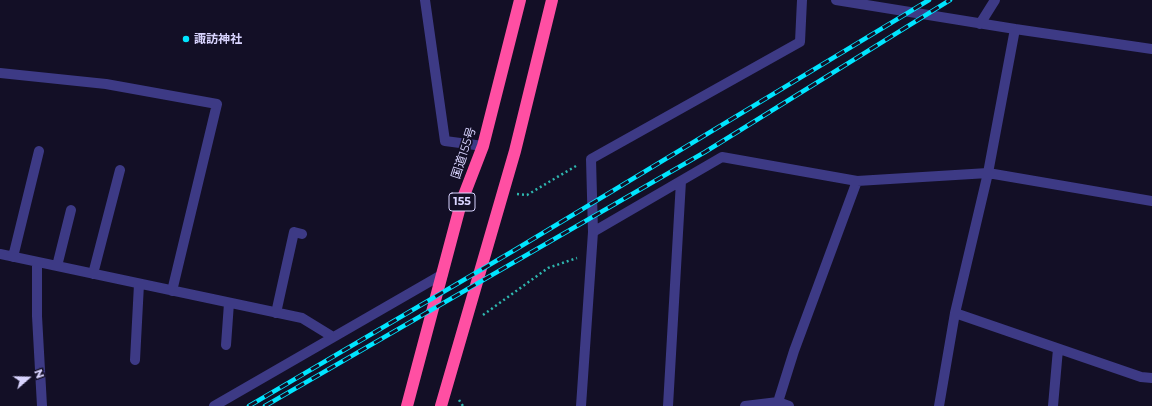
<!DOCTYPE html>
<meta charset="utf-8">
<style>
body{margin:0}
#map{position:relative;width:1152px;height:406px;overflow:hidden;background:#130f26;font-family:Montserrat,sans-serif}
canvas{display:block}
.north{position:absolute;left:8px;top:358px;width:40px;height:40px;-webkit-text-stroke:3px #130f26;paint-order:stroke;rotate:70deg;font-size:11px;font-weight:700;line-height:16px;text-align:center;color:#d9d4ff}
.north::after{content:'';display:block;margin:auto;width:14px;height:18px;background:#d9d4ff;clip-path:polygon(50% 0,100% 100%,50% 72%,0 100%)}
</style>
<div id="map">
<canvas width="1152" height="406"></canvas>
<div class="north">N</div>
</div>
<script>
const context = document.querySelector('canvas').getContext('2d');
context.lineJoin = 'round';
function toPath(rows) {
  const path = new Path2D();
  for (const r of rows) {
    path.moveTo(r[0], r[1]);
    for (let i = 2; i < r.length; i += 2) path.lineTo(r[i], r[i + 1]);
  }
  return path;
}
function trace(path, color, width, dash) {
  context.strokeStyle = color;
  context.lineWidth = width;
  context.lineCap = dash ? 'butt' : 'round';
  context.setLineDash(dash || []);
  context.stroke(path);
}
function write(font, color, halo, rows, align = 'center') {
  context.font = font + ' Montserrat,"Noto Sans JP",sans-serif';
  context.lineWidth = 3.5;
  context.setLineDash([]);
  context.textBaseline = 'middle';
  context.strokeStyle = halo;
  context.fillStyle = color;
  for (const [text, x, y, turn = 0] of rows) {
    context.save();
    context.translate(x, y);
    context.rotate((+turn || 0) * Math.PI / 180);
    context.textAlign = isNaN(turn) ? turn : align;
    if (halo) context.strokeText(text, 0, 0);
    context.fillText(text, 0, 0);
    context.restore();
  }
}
trace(toPath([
 [517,194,527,195,576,166],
 [483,315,548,268,577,258],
 [459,400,463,406]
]), '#2fb8b0', 2.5, [2, 3]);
trace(toPath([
 [425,0,445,141,483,146],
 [836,0,1015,29,1152,49],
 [980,24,995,0],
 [0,73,106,84,217,104,172,291],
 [593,232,591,159,800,42,802,0],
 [0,254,302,318,333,337],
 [13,257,39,151],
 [37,262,37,316,42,406],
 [57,266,71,210],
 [93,274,120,170],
 [276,313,294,232,302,234],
 [955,313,1141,377,1152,378],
 [226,345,229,303],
 [135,360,139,284],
 [214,406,443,274],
 [581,406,593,232,722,157,857,181,988,173,1152,201],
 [668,406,681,181],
 [745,406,778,402,789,406],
 [778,406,778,402,794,351,857,181],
 [939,406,955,313,988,173,1015,29],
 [1053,406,1058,349]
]), '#3d3a85', 10);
trace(toPath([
 [407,406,461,203,483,146,520,0],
 [441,406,515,151,552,0]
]), '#ff4fa3', 12);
const rail = toPath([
 [249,406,513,251,929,0],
 [265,406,705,152,950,0]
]);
trace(rail, '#00e5ff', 4.5);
trace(rail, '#130f26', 3, [9]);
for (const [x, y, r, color] of [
 [186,39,4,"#00e5ff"]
]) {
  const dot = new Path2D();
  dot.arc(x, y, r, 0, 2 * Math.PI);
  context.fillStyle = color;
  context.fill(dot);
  trace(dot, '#130f26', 1.5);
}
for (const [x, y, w] of [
 [462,202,26]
]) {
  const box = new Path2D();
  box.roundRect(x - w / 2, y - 9, w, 18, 3);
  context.fillStyle = '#130f26';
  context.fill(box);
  trace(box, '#d9d4ff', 1);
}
write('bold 11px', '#d9d4ff', null, [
 ["155",462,202]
]);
write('bold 12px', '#d9d4ff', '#130f26', [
 ["諏訪神社",194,39]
], 'left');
write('12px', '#d9d4ff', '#130f26', [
 ["国道155号",464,153,-72]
]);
</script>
